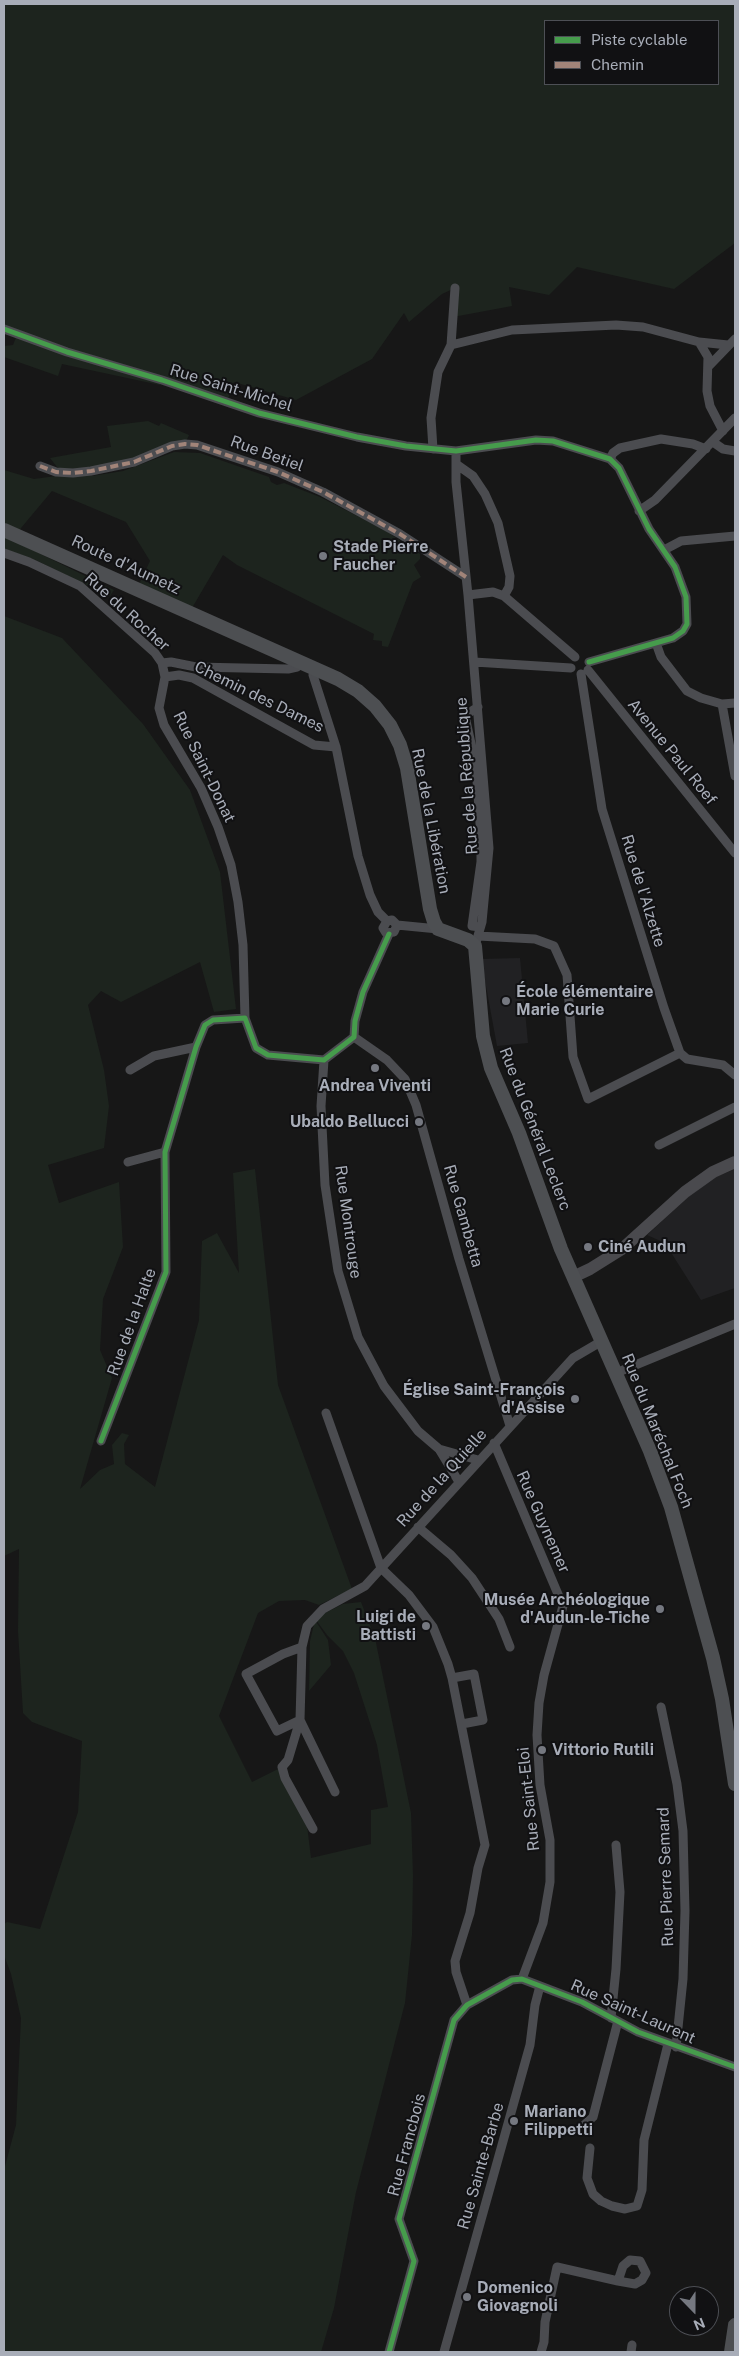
<!DOCTYPE html>
<meta charset="utf-8">
<style>
body{margin:0}
#map{position:relative;width:739px;height:2356px;overflow:hidden;background:#171717;font-family:"Public Sans",sans-serif}
canvas{display:block}
.frame{position:absolute;inset:0;border:5px solid #a8adb8;pointer-events:none}
.legend{position:absolute;left:544px;top:20px;width:175px;height:65px;box-sizing:border-box;background:#111113;border:1px solid #4d4f55;margin:0;padding:6px 9px;list-style:none;font-size:15px;color:#a8adb8}
.legend li{display:flex;align-items:center;gap:10px;height:25px}
.legend b{width:25px;border:1px solid #4d4f55}
.north{position:absolute;left:669px;top:2286px;width:50px;height:50px;box-sizing:border-box;background:#111113;border:1px solid #4d4f55;border-radius:50%;rotate:158deg;font-size:14px;font-weight:700;line-height:20px;text-align:center;color:#a8adb8}
.north::after{content:'';display:block;margin:auto;width:18px;height:22px;background:#757880;clip-path:polygon(50% 0,100% 100%,50% 72%,0 100%)}
</style>
<div id="map">
<canvas width="739" height="2356"></canvas>
<div class="frame"></div>
<ul class="legend">
<li><b style="height:6px;background:#469c4c"></b>Piste cyclable</li>
<li><b style="height:6px;background:#a18479"></b>Chemin</li>
</ul>
<div class="north">N</div>
</div>
<script>
const context = document.querySelector('canvas').getContext('2d');
context.lineJoin = 'round';
function fillPath(path, color) {
  context.fillStyle = color;
  context.fill(path, 'evenodd');
}
function toPath(rows) {
  const path = new Path2D();
  for (const r of rows) {
    path.moveTo(r[0], r[1]);
    for (let i = 2; i < r.length; i += 2) path.lineTo(r[i], r[i + 1]);
  }
  return path;
}
function trace(path, color, width, dash) {
  context.strokeStyle = color;
  context.lineWidth = width;
  context.lineCap = dash ? 'butt' : 'round';
  context.setLineDash(dash || []);
  context.stroke(path);
}
function write(font, color, halo, rows, align = 'center') {
  context.font = font + ' "Public Sans",sans-serif';
  context.lineWidth = 4;
  context.setLineDash([]);
  context.textBaseline = 'middle';
  context.strokeStyle = halo;
  context.fillStyle = color;
  for (const [text, x, y, turn = 0] of rows) {
    context.save();
    context.translate(x, y);
    context.rotate((+turn || 0) * Math.PI / 180);
    context.textAlign = isNaN(turn) ? turn : align;
    if (halo) context.strokeText(text, 0, 0);
    context.fillText(text, 0, 0);
    context.restore();
  }
}
fillPath(toPath([
 [520,958,528,1043,497,1046,481,959],
 [735,1169,735,1288,701,1300,665,1243,647,1235,689,1196,716,1177]
]), '#212123');
fillPath(toPath([
 [4,4,735,4,735,243,674,289,577,267,549,295,509,287,512,306,453,317,455,288,442,294,409,322,404,313,372,359,296,400,234,382,227,402,162,380,160,385,62,364,58,376,4,357,4,346,13,345,17,335,4,329],
 [545,21,718,21,718,84,545,84],
 [148,421,159,426,161,423,189,435,185,444,92,472,92,476,123,471,174,452,200,453,269,477,271,482,277,485,284,483,320,497,383,529,420,554,420,559,414,565,421,577,413,582,388,647,382,646,382,641,373,640,374,634,237,565,223,555,192,608,139,584,150,561,126,522,52,491,21,528,14,541,114,590,110,596,31,558,4,549,4,470,34,479,71,474,57,467,50,458,111,447,107,426],
 [4,616,62,638,143,724,190,790,220,872,236,1009,214,1012,200,962,121,1002,101,991,88,1005,104,1070,109,1106,104,1148,48,1165,59,1203,119,1182,123,1247,103,1299,100,1350,112,1378,80,1489,100,1470,114,1464,112,1445,122,1433,129,1435,124,1444,125,1464,155,1487,199,1320,202,1241,217,1233,239,1273,233,1173,255,1169,278,1385,352,1589,319,1605,305,1600,279,1601,258,1613,219,1716,252,1782,282,1767,306,1817,311,1858,371,1844,371,1810,388,1807,377,1745,354,1673,343,1651,327,1635,316,1620,323,1614,343,1604,361,1602,375,1638,411,1813,413,1876,412,1935,405,2003,356,2192,334,2308,321,2352,4,2352,4,2170,16,2125,21,2018,11,1974,4,1955,4,1924,7,1922,40,1929,78,1812,82,1741,32,1722,23,1713,18,1631,19,1549,4,1556],
 [315,1620,328,1640,331,1665,309,1691,310,1641]
]), '#1d241e');
trace(toPath([
 [4,329,67,352,162,380,259,413,357,437,406,446,456,451,536,440,553,441,610,459,619,468,649,529,675,567,686,597,687,624,683,631,673,638,589,662],
 [699,342,728,345],
 [451,345,455,288],
 [708,367,735,339],
 [713,442,723,449,735,451],
 [433,449,431,418,438,372,451,345,512,330,616,325,643,327,699,342,708,357,707,391,710,406,723,431],
 [456,451,456,482,468,595,489,848,482,922,475,946],
 [610,459,613,453,620,448,661,439,693,444,706,449],
 [456,464,473,476,485,494,498,523,510,576,509,587,504,596],
 [40,466,56,472,73,473,91,471,134,462,172,446,185,444,197,445,278,472,323,492,400,534,466,577],
 [639,511,655,500,735,418],
 [664,550,681,541,735,536],
 [4,553,29,562,80,586,155,653,162,663,165,677,159,708,164,725,201,788,218,827,231,865,238,902,243,945,245,1018],
 [468,595,493,592,504,596,575,657],
 [656,643,661,657,687,691,701,698,722,704,735,703],
 [474,662,571,668],
 [162,663,171,662,196,667,288,669,297,667,301,663],
 [316,670,313,675,336,747,358,856,370,895,378,912,387,921,392,920,397,925,438,929],
 [588,670,735,853],
 [581,674,602,809,664,1008,680,1053,687,1059,723,1065,735,1075],
 [165,677,179,675,193,678,314,745,336,747],
 [722,704,735,776],
 [478,707,467,714,466,721,476,766,481,838,481,862,472,926,480,927],
 [387,921,383,928,386,933,394,932,397,925],
 [478,936,535,939,554,946,567,975,573,1057,588,1099,680,1053],
 [354,1037,387,1060,405,1079,416,1105,459,1259,510,1426],
 [324,1060,321,1106,325,1185,338,1271,358,1337,384,1386,418,1431,439,1449,459,1482],
 [130,1070,154,1056,196,1047],
 [659,1145,735,1107],
 [128,1162,165,1152],
 [616,1373,735,1324],
 [326,1413,381,1568,409,1595,433,1627,448,1664,452,1678,485,1845,478,1868,470,1913,455,1961,456,1972,467,2005],
 [101,1441,166,1272,165,1152,196,1047,205,1025,213,1020,245,1018,256,1048,268,1055,324,1060,354,1037,355,1021,363,992,389,934],
 [494,1443,563,1606,544,1675,539,1703,537,1735,540,1785,550,1840,550,1882,543,1923,522,1979],
 [439,1449,478,1460],
 [418,1527,451,1555,472,1578,499,1619,510,1647],
 [302,1647,283,1654,246,1674,277,1731,300,1720,335,1792],
 [452,1678,474,1674,483,1720,462,1724],
 [661,1707,677,1784,683,1831,685,1911,683,1979,676,2047],
 [313,1829,285,1778,282,1767,288,1760,300,1720,302,1647,307,1626,323,1609,365,1586,573,1358,602,1341],
 [611,2018,616,1969,620,1892,616,1845],
 [584,2125,593,2117,618,2021],
 [590,2148,587,2178,593,2194,601,2201,612,2206,625,2209,637,2206,642,2190,644,2140,668,2044],
 [389,2352,414,2261,399,2219,454,2020,467,2005,512,1980,522,1979,582,2002,638,2032,735,2067],
 [444,2352,530,2045,535,2005,540,1986],
 [541,2352,544,2342,545,2322,557,2267,618,2281,635,2284,642,2280,646,2273,640,2261,630,2260,623,2266,618,2281],
 [631,2352,632,2345]
]), '#4b4c50', 9);
trace(toPath([
 [573,1277,590,1269,622,1249,685,1192,713,1172,735,1162]
]), '#4a4a4e', 12);
trace(toPath([
 [4,530,338,679,358,691,375,706,390,725,400,745,407,768,430,909,434,922,438,929,468,940,475,946,483,1036,491,1068,519,1133,561,1249,650,1451,671,1507,713,1658,722,1699,735,1784],
 [731,2352,735,2325]
]), '#4d4f52', 14);
trace(toPath([
 [40,466,56,472,73,473,91,471,134,462,172,446,185,444,197,445,278,472,323,492,400,534,466,577]
]), '#a18479', 4, [8, 4]);
trace(toPath([
 [4,329,67,352,162,380,259,413,357,437,406,446,456,451,536,440,553,441,610,459,619,468,649,529,675,567,686,597,687,624,683,631,673,638,589,662],
 [101,1441,166,1272,165,1152,196,1047,205,1025,213,1020,245,1018,256,1048,268,1055,324,1060,354,1037,355,1021,363,992,389,934],
 [389,2352,414,2261,399,2219,454,2020,467,2005,512,1980,522,1979,582,2002,638,2032,735,2067]
]), '#469c4c', 5);
for (const [x, y, r, color] of [
 [323,556,5,"#757880"],
 [506,1001,5,"#757880"],
 [375,1068,5,"#757880"],
 [419,1122,5,"#757880"],
 [588,1247,5,"#757880"],
 [575,1399,5,"#757880"],
 [660,1609,5,"#757880"],
 [426,1626,5,"#757880"],
 [542,1750,5,"#757880"],
 [514,2121,5,"#757880"],
 [467,2297,5,"#757880"]
]) {
  const dot = new Path2D();
  dot.arc(x, y, r, 0, 2 * Math.PI);
  context.fillStyle = color;
  context.fill(dot);
  trace(dot, '#111113', 2);
}
write('16px', '#a8adb8', '#111113', [
 ["Rue Saint-Michel",231,388,17],
 ["Rue Betiel",267,454,20],
 ["Route d'Aumetz",126,565,25],
 ["Rue du Rocher",127,612,42],
 ["Chemin des Dames",259,697,26],
 ["Avenue Paul Roef",672,752,51],
 ["Rue Saint-Donat",204,767,64],
 ["Rue de la République",467,776,-94],
 ["Rue de la Libération",431,821,79],
 ["Rue de l'Alzette",643,891,73],
 ["Rue du Général Leclerc",535,1129,69],
 ["Rue Gambetta",463,1216,74],
 ["Rue Montrouge",348,1222,82],
 ["Rue de la Halte",132,1322,-70],
 ["Rue du Maréchal Foch",657,1431,68],
 ["Rue de la Quielle",442,1478,-48],
 ["Rue Guynemer",543,1522,66],
 ["Rue Saint-Eloi",529,1799,-96],
 ["Rue Pierre Semard",666,1877,-92],
 ["Rue Saint-Laurent",633,2012,24],
 ["Rue Francbois",407,2145,-75],
 ["Rue Sainte-Barbe",481,2166,-74]
]);
write('bold 16px', '#a8adb8', '#111113', [
 ["Stade Pierre",333,547],
 ["Faucher",333,565],
 ["École élémentaire",516,992],
 ["Marie Curie",516,1010],
 ["Andrea Viventi",375,1086,"center"],
 ["Ubaldo Bellucci",409,1122,"right"],
 ["Ciné Audun",598,1247],
 ["Église Saint-François",565,1390,"right"],
 ["d'Assise",565,1408,"right"],
 ["Musée Archéologique",650,1600,"right"],
 ["d'Audun-le-Tiche",650,1618,"right"],
 ["Luigi de",416,1617,"right"],
 ["Battisti",416,1635,"right"],
 ["Vittorio Rutili",552,1750],
 ["Mariano",524,2112],
 ["Filippetti",524,2130],
 ["Domenico",477,2288],
 ["Giovagnoli",477,2306]
], 'left');
</script>
